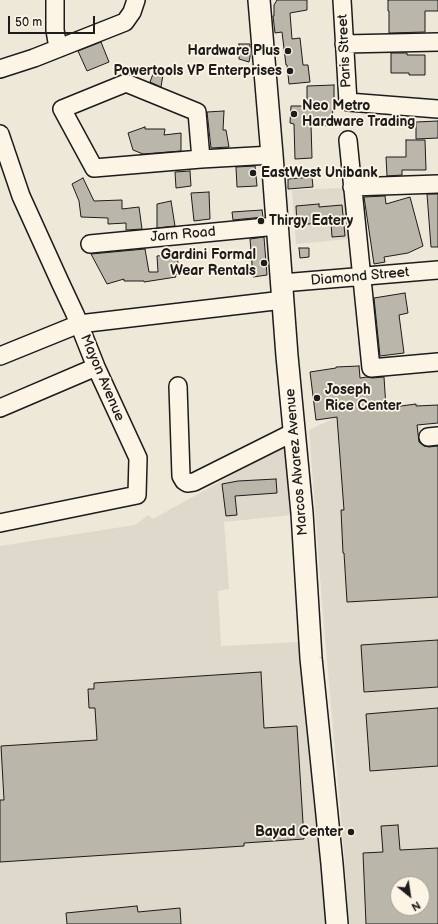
<!DOCTYPE html>
<style>
body{margin:0}
#map{position:relative;width:438px;height:924px;overflow:hidden;background:#eee8d9;font-family:"Balsamiq Sans",sans-serif}
canvas{display:block}
.north{position:absolute;left:390px;top:876px;width:40px;height:40px;box-sizing:border-box;background:#fcf5e5;border:1px solid #a29e95;border-radius:50%;rotate:150deg;font-size:11px;font-weight:700;line-height:16px;text-align:center;color:#1c1c1c}
.north::after{content:'';display:block;margin:auto;width:14px;height:18px;background:#1c1c1c;clip-path:polygon(50% 0,100% 100%,50% 72%,0 100%)}
.scale{position:absolute;left:8px;top:16px;width:87px;height:18px;box-sizing:border-box;border:2px solid #1c1c1c;border-top:0;padding-left:5px;font-size:12px;line-height:14px;white-space:nowrap;color:#1c1c1c;-webkit-text-stroke:3px #fcf5e5;paint-order:stroke}
</style>
<div id="map">
<canvas width="438" height="924"></canvas>
<div class="north">N</div>
<div class="scale">50 m</div>
</div>
<script>
const context = document.querySelector('canvas').getContext('2d');
context.lineJoin = 'round';
function fillPath(path, color) {
  context.fillStyle = color;
  context.fill(path, 'evenodd');
}
function toPath(rows) {
  const path = new Path2D();
  for (const r of rows) {
    path.moveTo(r[0], r[1]);
    for (let i = 2; i < r.length; i += 2) path.lineTo(r[i], r[i + 1]);
  }
  return path;
}
function trace(path, color, width, dash) {
  context.strokeStyle = color;
  context.lineWidth = width;
  context.lineCap = dash ? 'butt' : 'round';
  context.setLineDash(dash || []);
  context.stroke(path);
}
function write(font, color, halo, rows, align = 'center') {
  context.font = font + ' "Balsamiq Sans",sans-serif';
  context.lineWidth = 3.5;
  context.setLineDash([]);
  context.textBaseline = 'middle';
  context.strokeStyle = halo;
  context.fillStyle = color;
  for (const [text, x, y, turn = 0] of rows) {
    context.save();
    context.translate(x, y);
    context.rotate((+turn || 0) * Math.PI / 180);
    context.textAlign = isNaN(turn) ? turn : align;
    if (halo) context.strokeText(text, 0, 0);
    context.fillText(text, 0, 0);
    context.restore();
  }
}
fillPath(toPath([
 [343,188,348,239,296,244,292,190],
 [419,403,426,492,438,495,438,924,349,924,344,852,323,616,309,430,337,417,365,410],
 [398,884,422,884,422,908,398,908],
 [286,445,292,515,224,522,229,589,218,591,221,646,298,642,322,875,326,924,0,924,0,546,135,525,148,515,153,519]
]), '#ded9cb');
const building = toPath([
 [277,0,307,0,307,10,290,13,292,39,300,38,303,65,308,65,310,82,289,84,287,65,286,65,282,32,275,33,273,16,274,16,274,5,277,0],
 [388,0,438,0,438,11,425,11,425,32,389,33,389,11,388,11,388,0],
 [101,42,109,62,87,71,78,51,101,42],
 [239,44,250,44,250,57,249,62,239,59,239,44],
 [391,53,407,53,407,55,425,55,425,75,409,75,409,73,391,73,391,53],
 [156,66,164,68,161,87,150,82,156,66],
 [334,85,334,105,333,105,332,126,311,125,312,158,295,159,294,124,290,123,291,106,307,106,307,86,334,85],
 [224,111,223,130,226,130,229,147,211,148,207,112,224,111],
 [438,121,438,138,416,139,416,122,438,121],
 [145,127,145,129,165,129,164,135,181,133,181,151,143,154,133,150,128,133,145,127],
 [406,140,425,140,426,170,402,170,402,175,387,176,386,157,406,157,406,140],
 [255,166,257,186,237,187,236,167,255,166],
 [190,171,191,186,176,188,175,172,190,171],
 [312,177,313,187,288,189,288,179,312,177],
 [83,178,94,201,122,200,122,209,139,207,142,229,126,230,126,223,108,224,108,218,81,217,79,201,72,184,83,178],
 [209,192,210,219,194,221,191,193,209,192],
 [427,194,438,194,438,247,431,247,427,194],
 [385,196,386,204,410,197,423,246,408,253,384,257,385,262,374,264,364,197,385,196],
 [171,201,175,226,157,228,157,204,171,201],
 [319,204,319,207,342,205,345,236,332,237,331,222,297,225,296,206,319,204],
 [262,210,263,217,233,220,232,212,262,210],
 [264,237,267,275,253,277,250,239,264,237],
 [299,248,309,248,309,257,300,258,299,248],
 [145,249,149,272,158,272,157,256,177,254,179,274,175,275,176,277,144,282,144,281,124,281,124,279,107,284,91,254,145,249],
 [405,293,408,313,399,315,404,353,380,356,374,298,405,293],
 [359,366,360,378,367,377,372,378,384,377,386,408,416,404,416,406,438,405,438,423,417,425,419,442,424,446,429,447,438,446,438,597,347,602,344,553,343,553,341,510,344,510,337,417,316,420,310,372,336,368,336,367,359,366],
 [276,479,277,493,235,496,237,515,226,516,222,484,238,481,276,479],
 [438,640,438,687,364,692,361,645,438,640],
 [261,672,264,728,297,726,304,839,244,843,244,846,0,862,0,800,4,800,1,746,97,740,95,708,89,708,88,689,94,689,94,683,261,672],
 [438,708,438,766,370,771,366,714,438,708],
 [398,825,400,850,438,848,438,924,366,924,363,853,383,852,381,826,398,825],
 [398,884,422,884,422,908,398,908,398,884],
 [137,906,138,912,180,908,181,924,67,924,66,913,137,906]
]);
fillPath(building, '#bab6aa');
trace(building, '#1c1c1c', 1);
const minor = toPath([
 [55,0,55,30,58,48],
 [342,0,348,102,438,109],
 [344,44,438,42],
 [0,69,34,58,125,22,132,12,136,0],
 [0,134,21,196,60,282,75,314,96,367,138,458,137,495,0,523],
 [348,140,371,368,438,362],
 [201,159,197,112,126,83,62,109,94,168,201,159,272,155],
 [352,187,438,184],
 [90,244,277,226],
 [282,283,438,270],
 [0,356,79,324,283,300],
 [178,386,181,476,184,481,187,483,194,482,294,432],
 [0,408,96,367],
 [428,437,438,436]
]);
const major = toPath([
 [259,0,272,155,287,356,302,513,311,658,332,864,337,924]
]);
trace(minor, '#1c1c1c', 20);
trace(major, '#1c1c1c', 24);
trace(minor, '#fcf5e5', 17);
trace(major, '#fcf5e5', 21);
for (const [x, y, r, color] of [
 [288,51,4,"#1c1c1c"],
 [290,71,4,"#1c1c1c"],
 [294,114,4,"#1c1c1c"],
 [253,173,4,"#1c1c1c"],
 [261,221,4,"#1c1c1c"],
 [264,263,4,"#1c1c1c"],
 [317,398,4,"#1c1c1c"],
 [351,832,4,"#1c1c1c"]
]) {
  const dot = new Path2D();
  dot.arc(x, y, r, 0, 2 * Math.PI);
  context.fillStyle = color;
  context.fill(dot);
  trace(dot, '#fcf5e5', 1.5);
}
write('bold 14px', '#1c1c1c', '#fcf5e5', [
 ["Hardware Plus",280,51],
 ["Powertools VP Enterprises",282,71],
 ["Neo Metro",302,106,"left"],
 ["Hardware Trading",302,122,"left"],
 ["EastWest Unibank",261,173,"left"],
 ["Thirgy Eatery",269,221,"left"],
 ["Gardini Formal",256,255],
 ["Wear Rentals",256,271],
 ["Joseph",325,390,"left"],
 ["Rice Center",325,406,"left"],
 ["Bayad Center",343,832]
], 'right');
write('14px', '#1c1c1c', '#fcf5e5', [
 ["Paris Street",345,51,-93],
 ["Jarn Road",183,235,-5],
 ["Diamond Street",360,277,-5],
 ["Mayon Avenue",102,378,67],
 ["Marcos Alvarez Avenue",297,462,-95]
]);
</script>
